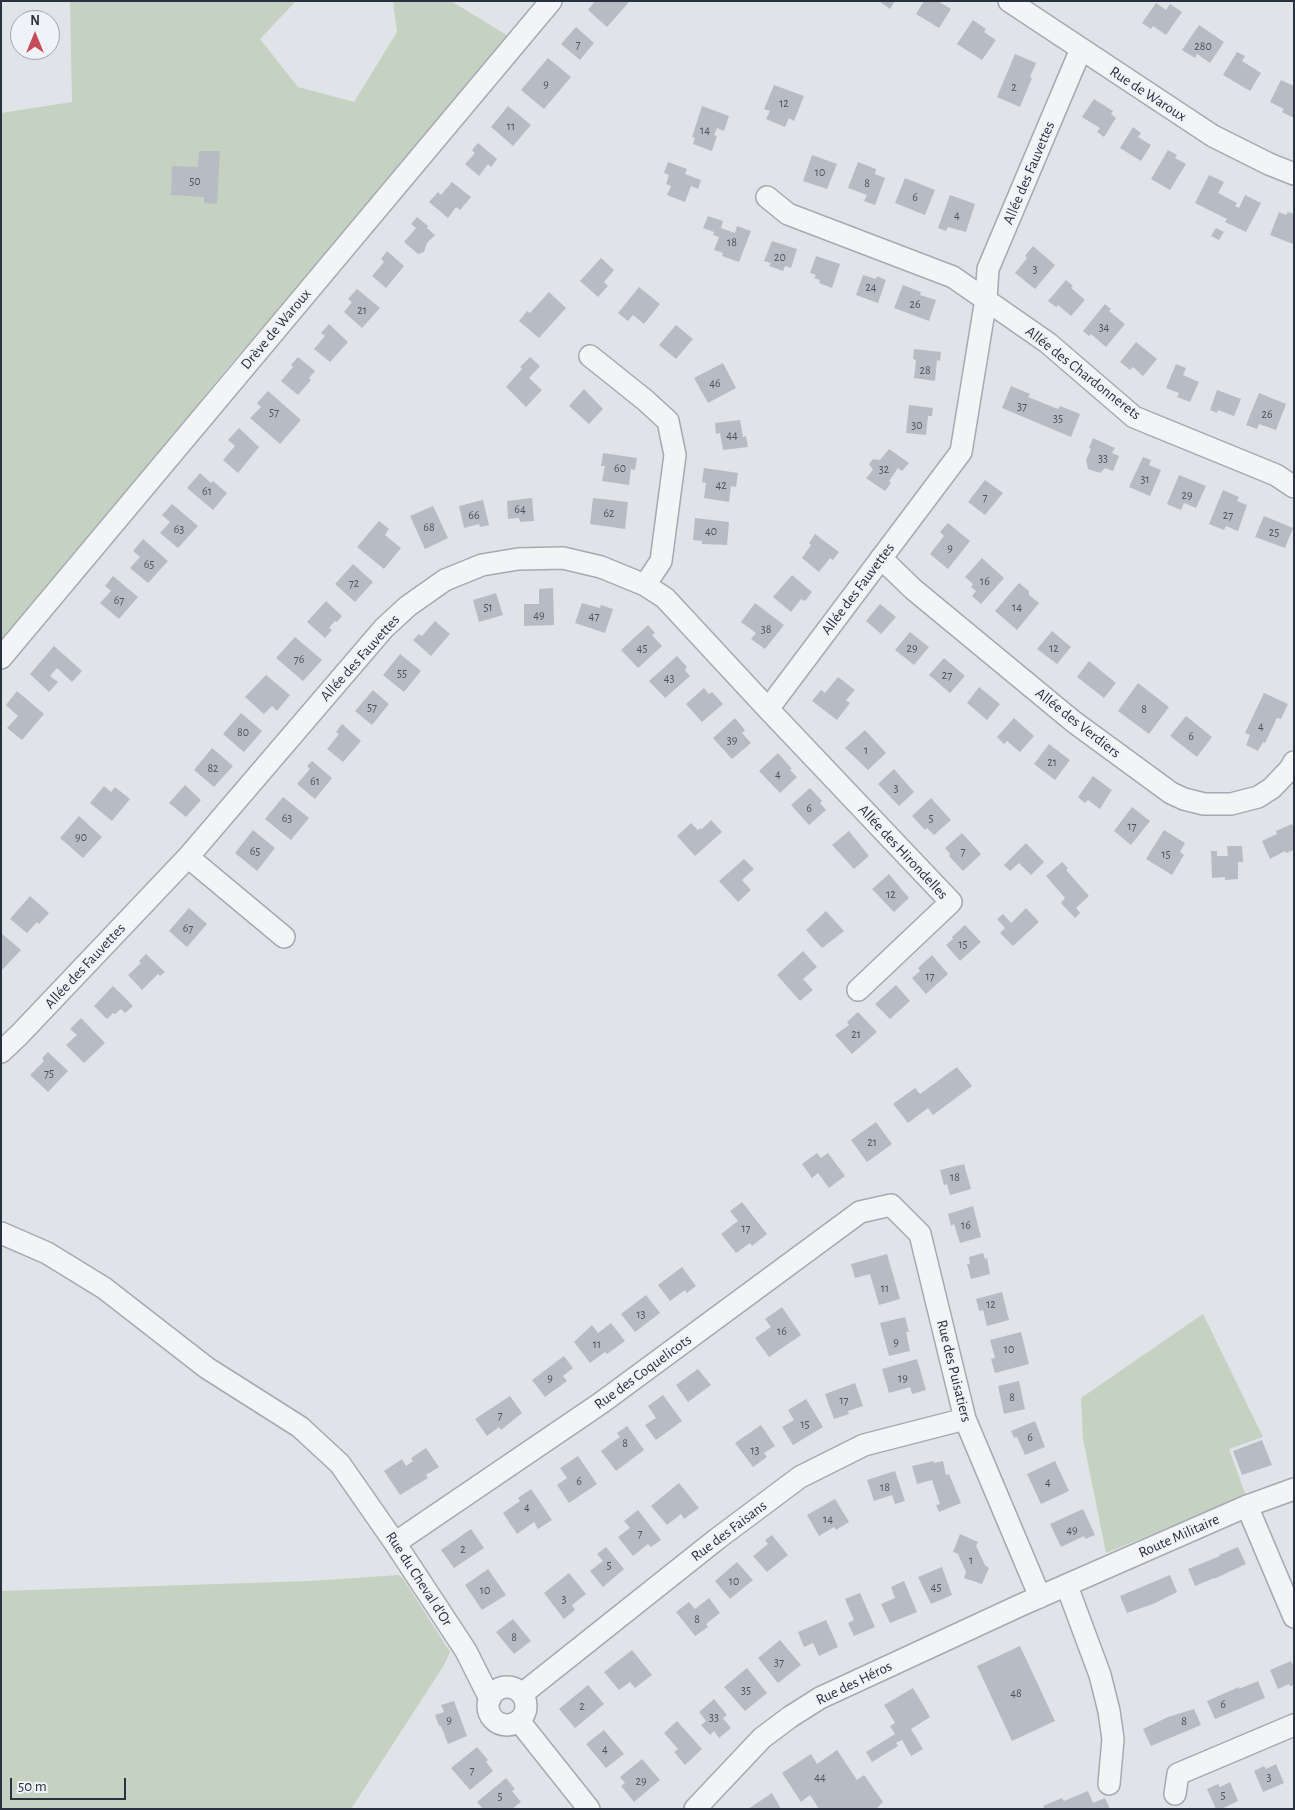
<!DOCTYPE html>
<meta charset="utf-8">
<style>
body{margin:0}
#map{position:relative;width:1295px;height:1810px;overflow:hidden;background:#e0e3e8;font-family:"Alegreya Sans",sans-serif}
canvas{display:block}
.frame{position:absolute;inset:0;border:2px solid #29303e;pointer-events:none}
.north{position:absolute;left:10px;top:10px;width:50px;height:50px;box-sizing:border-box;background:#eff2f6;border:1px solid #a0a4ac;border-radius:50%;rotate:0deg;font-size:14px;font-weight:700;line-height:20px;text-align:center;color:#29303e}
.north::after{content:'';display:block;margin:auto;width:18px;height:22px;background:#c74b59;clip-path:polygon(50% 0,100% 100%,50% 72%,0 100%)}
.scale{position:absolute;left:10px;top:1778px;width:116px;height:22px;box-sizing:border-box;border:2px solid #29303e;border-top:0;padding-left:6px;font-size:15px;line-height:18px;white-space:nowrap;color:#29303e;-webkit-text-stroke:4px #eff2f6;paint-order:stroke}
</style>
<div id="map">
<canvas width="1295" height="1810"></canvas>
<div class="frame"></div>
<div class="north">N</div>
<div class="scale">50 m</div>
</div>
<script>
const context = document.querySelector('canvas').getContext('2d');
context.lineJoin = 'round';
function fillPath(path, color) {
  context.fillStyle = color;
  context.fill(path, 'evenodd');
}
function toPath(rows) {
  const path = new Path2D();
  for (const r of rows) {
    if (r.length === 3) {
      path.moveTo(r[0] + r[2], r[1]);
      path.arc(r[0], r[1], r[2], 0, 2 * Math.PI);
      continue;
    }
    path.moveTo(r[0], r[1]);
    for (let i = 2; i < r.length; i += 2) path.lineTo(r[i], r[i + 1]);
  }
  return path;
}
function trace(path, color, width, dash) {
  context.strokeStyle = color;
  context.lineWidth = width;
  context.lineCap = dash ? 'butt' : 'round';
  context.setLineDash(dash || []);
  context.stroke(path);
}
function write(font, color, halo, rows, align = 'center') {
  context.font = font + ' "Alegreya Sans",sans-serif';
  context.lineWidth = 4;
  context.setLineDash([]);
  context.textBaseline = 'middle';
  context.strokeStyle = halo;
  context.fillStyle = color;
  for (const [text, x, y, turn = 0] of rows) {
    context.save();
    context.translate(x, y);
    context.rotate((+turn || 0) * Math.PI / 180);
    context.textAlign = isNaN(turn) ? turn : align;
    if (halo) context.strokeText(text, 0, 0);
    context.fillText(text, 0, 0);
    context.restore();
  }
}
fillPath(toPath([
 [70,1,296,1,260,39,298,87,354,102,397,32,393,1,451,1,508,36,448,108,399,171,229,366,1,649,1,113,72,102],
 [1203,1314,1263,1437,1229,1449,1246,1496,1106,1553,1083,1439,1081,1398],
 [399,1575,404,1580,450,1652,444,1665,351,1809,1,1809,1,1591,311,1581]
]), '#c5d1c1');
fillPath(toPath([
 [595,1,627,1,629,2,607,27,588,10],
 [879,1,895,1,890,9],
 [924,1,938,1,951,9,939,28,916,14],
 [1156,3,1166,10,1170,4,1182,12,1166,35,1153,26,1151,29,1142,23],
 [973,20,986,29,984,32,996,40,982,60,957,44],
 [1199,25,1224,42,1210,63,1197,54,1195,58,1182,50],
 [576,27,594,43,580,60,561,44],
 [1237,52,1245,56,1242,61,1261,73,1250,91,1223,75],
 [1015,54,1036,63,1030,77,1032,78,1020,107,997,97],
 [548,58,571,77,544,109,521,90],
 [1281,80,1294,86,1294,118,1282,112,1284,109,1270,102],
 [774,85,804,96,794,121,789,118,785,127,766,119,770,111,764,109],
 [1094,99,1113,111,1111,114,1116,118,1104,137,1097,132,1100,128,1082,117],
 [508,106,531,125,513,146,491,127],
 [702,106,729,116,724,131,717,128,714,135,717,136,712,151,693,144,695,138,692,137],
 [1133,127,1141,133,1138,137,1151,145,1141,161,1120,148],
 [478,143,497,159,491,167,488,164,479,176,465,164,475,153,472,150],
 [1168,150,1177,155,1175,158,1186,164,1170,190,1151,179],
 [199,151,220,151,217,204,204,203,204,197,171,195,172,166,198,167],
 [812,155,837,164,827,189,803,181],
 [668,162,687,169,685,174,701,180,698,189,691,186,685,202,667,195,671,186,666,184,669,175,664,173],
 [858,162,876,169,875,174,885,178,875,205,864,201,867,195,848,188],
 [1209,175,1224,182,1218,193,1237,203,1235,206,1239,208,1245,195,1261,203,1246,232,1225,222,1227,219,1195,203],
 [905,178,935,190,925,215,895,203],
 [452,182,471,197,460,210,456,207,448,218,429,202,438,192,441,195],
 [950,195,975,204,966,232,948,227,946,231,938,228],
 [1279,212,1286,215,1288,212,1294,214,1293,244,1270,235],
 [708,216,723,221,721,228,735,233,737,226,751,231,739,262,722,256,723,253,714,250,719,237,713,235,714,232,703,228],
 [417,217,428,226,427,228,435,235,427,243,424,252,418,254,404,242,416,228,411,224],
 [1216,228,1224,232,1219,240,1211,236],
 [772,241,797,249,791,268,785,266,783,271,769,266,771,263,764,261],
 [1033,246,1055,265,1035,289,1015,273,1027,258,1025,256],
 [387,251,404,266,386,288,372,276,384,262,381,259],
 [816,256,840,264,832,288,819,283,820,280,814,278,816,275,810,273],
 [601,258,614,270,604,282,608,286,598,297,580,281],
 [863,275,876,279,877,276,886,280,878,303,856,295],
 [1066,280,1073,286,1071,288,1085,300,1071,316,1058,305,1056,307,1048,301],
 [903,285,921,292,920,295,936,300,929,321,894,308],
 [639,287,660,304,644,324,633,315,628,321,618,313],
 [357,289,380,308,362,328,344,312,352,302,348,299],
 [549,292,566,308,539,338,519,321,527,311,530,313],
 [1105,304,1111,309,1109,311,1125,324,1106,347,1091,334,1089,336,1083,331],
 [329,324,348,342,330,362,314,349,325,336,321,333],
 [676,325,693,339,676,359,659,345],
 [1136,342,1157,359,1143,376,1133,367,1130,370,1120,362],
 [914,349,941,352,940,361,937,360,935,381,914,378,916,360,913,359],
 [298,357,315,371,309,378,311,380,298,395,281,381,293,367,291,365],
 [530,357,540,366,529,378,542,390,526,407,506,387,522,369,520,367],
 [723,363,736,388,708,403,694,378],
 [1176,364,1186,368,1183,375,1199,382,1190,402,1177,397,1179,393,1166,388],
 [1011,386,1030,394,1028,397,1058,409,1060,406,1080,414,1071,437,1002,408],
 [584,389,603,409,589,424,569,406],
 [1217,390,1241,399,1234,416,1218,410,1217,413,1210,410],
 [268,391,301,420,280,444,250,418,261,407,257,403],
 [1259,393,1286,404,1276,430,1259,424,1257,429,1246,425],
 [909,405,933,408,932,416,928,416,926,435,906,433],
 [740,420,743,437,746,436,748,447,723,450,720,433,716,434,715,423],
 [239,428,259,447,238,473,223,460,235,446,228,440],
 [1093,438,1115,448,1112,453,1119,456,1113,471,1105,468,1100,473,1088,469,1086,460,1091,449,1089,448],
 [889,449,909,463,902,471,898,468,889,481,891,483,885,491,866,478,873,470,869,464,873,459,880,460],
 [603,453,637,458,635,470,631,469,629,485,602,481,605,466,601,466],
 [1143,457,1151,460,1149,465,1161,470,1150,496,1129,487],
 [704,468,738,473,736,487,731,486,729,502,704,498,706,483,702,482],
 [200,473,211,483,213,481,227,493,213,510,187,488],
 [1179,475,1206,486,1196,508,1184,503,1181,510,1167,504],
 [985,480,1003,493,985,515,968,502],
 [1223,490,1239,497,1237,501,1247,505,1238,531,1226,526,1224,530,1209,524],
 [532,498,534,521,520,522,519,518,508,519,507,501],
 [593,498,628,502,625,529,590,524],
 [483,500,489,525,480,527,479,524,464,528,459,506],
 [172,504,198,526,178,548,160,533,170,522,162,515],
 [433,506,448,538,425,549,410,516],
 [1264,516,1293,528,1285,548,1255,537],
 [695,518,729,522,727,545,702,544,702,541,693,540],
 [379,521,389,529,385,535,401,548,384,569,357,547],
 [948,523,970,541,948,569,930,554,944,536,940,532],
 [815,534,839,552,833,560,830,558,819,572,802,558,811,545,809,543],
 [143,539,168,561,148,583,130,568,140,557,133,551],
 [982,558,1004,578,981,604,972,596,976,591,971,587,973,584,965,577],
 [353,564,373,582,355,602,335,584],
 [792,575,812,592,805,601,801,599,791,612,773,597],
 [113,576,138,597,119,619,100,603,111,591,105,586],
 [1019,583,1029,591,1029,595,1039,603,1017,630,995,611],
 [553,588,554,625,524,626,524,604,539,604,539,589],
 [496,593,503,615,479,622,473,600],
 [326,601,342,616,337,622,335,621,329,628,332,630,325,638,307,622],
 [582,603,600,608,601,605,613,609,605,633,575,623],
 [755,603,784,625,765,649,751,639,756,633,741,622],
 [880,604,896,617,881,634,866,621],
 [435,621,450,634,431,656,413,640,419,634,422,636],
 [648,625,655,633,652,635,662,646,638,668,621,650],
 [1052,631,1071,647,1057,664,1037,649],
 [910,632,929,647,914,665,895,650],
 [295,637,322,660,303,681,276,658],
 [54,646,82,671,72,682,57,668,50,676,58,682,49,692,30,674],
 [400,654,421,671,404,692,383,675],
 [677,656,687,667,685,670,690,676,665,698,649,681],
 [944,658,965,676,950,693,929,675],
 [1089,661,1116,683,1104,698,1077,677],
 [266,675,290,695,277,711,272,706,264,714,245,697],
 [838,677,855,690,846,700,850,703,837,720,812,701,821,690,825,693],
 [1138,683,1169,707,1149,734,1118,711],
 [979,687,1000,704,987,720,967,703],
 [704,688,709,694,712,692,723,704,702,722,686,704],
 [373,690,389,704,372,725,355,711],
 [17,691,44,714,22,740,7,728,18,716,6,705],
 [1264,693,1288,704,1281,719,1277,718,1265,743,1263,742,1258,751,1246,745,1250,735,1245,733],
 [241,713,262,731,244,752,223,734],
 [1186,716,1212,737,1197,757,1170,736],
 [735,718,745,730,742,733,751,743,732,759,713,738],
 [1014,718,1034,736,1020,752,1007,741,1004,744,997,737],
 [342,724,361,741,343,762,327,749,339,734,336,732],
 [865,730,886,753,868,770,845,748],
 [1049,744,1070,760,1055,780,1034,764],
 [212,748,233,766,214,787,194,770],
 [778,753,792,769,790,770,797,777,780,793,759,771],
 [312,761,332,778,315,799,297,784,310,769,307,766],
 [894,769,914,792,899,806,878,784],
 [1093,776,1113,791,1111,791,1100,809,1088,800,1085,803,1078,797],
 [185,785,201,800,186,817,169,803],
 [104,786,111,792,115,787,130,799,112,821,90,803],
 [810,788,822,801,820,803,826,810,809,825,791,805],
 [283,797,309,818,291,840,265,819],
 [931,798,951,820,934,835,927,828,925,830,912,816],
 [1132,807,1150,821,1131,845,1114,831],
 [79,816,102,837,83,858,60,838],
 [711,820,722,832,695,856,677,836,691,823,698,830,700,828,702,829],
 [1292,824,1294,828,1294,850,1286,853,1285,851,1270,859,1262,841,1277,834,1276,831],
 [253,830,275,848,257,871,235,853],
 [1164,830,1185,843,1180,852,1184,855,1172,875,1146,859],
 [849,831,869,856,854,869,832,845],
 [962,833,981,854,963,871,949,856,950,854,945,848],
 [1026,843,1044,862,1031,875,1019,863,1010,871,1004,865],
 [1227,846,1242,846,1243,862,1238,862,1238,879,1225,880,1225,877,1212,878,1211,851,1217,851,1217,856,1228,856],
 [744,859,754,869,742,880,751,890,738,902,719,881],
 [1062,862,1068,868,1066,870,1089,896,1076,908,1080,913,1075,918,1061,903,1065,898,1046,876],
 [889,874,909,898,894,912,872,889],
 [30,896,49,913,39,924,37,922,27,933,10,919],
 [189,908,207,924,187,947,169,931],
 [1026,908,1039,922,1013,946,1000,933,1005,928,997,919,1003,914,1011,923],
 [826,911,844,931,822,948,806,930],
 [965,925,981,942,960,961,946,945,953,939,952,937],
 [1,933,21,950,1,971],
 [803,951,817,967,803,979,813,990,800,1001,777,975],
 [146,954,165,972,160,976,158,974,142,990,128,975,141,963,139,961],
 [932,955,948,974,926,994,912,978,920,971,918,968],
 [896,985,910,1001,890,1019,875,1004],
 [113,986,133,1006,125,1013,121,1009,115,1014,113,1013,107,1019,94,1006],
 [858,1012,877,1032,852,1054,835,1035,849,1025,847,1022],
 [81,1018,105,1043,84,1063,66,1045,77,1035,70,1029],
 [48,1052,68,1071,48,1092,30,1075,44,1061,42,1058],
 [957,1067,972,1086,933,1115,928,1108,908,1123,893,1104,915,1088,920,1094],
 [876,1122,892,1144,867,1162,851,1140],
 [817,1153,821,1158,828,1153,845,1176,829,1188,818,1173,812,1178,802,1164],
 [964,1164,971,1189,950,1195,947,1184,944,1185,940,1170],
 [742,1202,767,1234,752,1246,750,1243,736,1253,721,1234,738,1221,730,1211],
 [973,1206,981,1237,960,1243,954,1224,951,1226,948,1214],
 [983,1253,985,1259,987,1258,990,1274,971,1279,967,1264,970,1264,969,1257],
 [887,1254,900,1299,879,1305,870,1274,855,1278,851,1264],
 [682,1267,696,1286,687,1293,685,1290,670,1301,658,1285],
 [1002,1292,1009,1320,987,1326,983,1310,979,1311,976,1299],
 [646,1295,660,1313,635,1332,621,1314],
 [782,1307,801,1335,769,1357,755,1338,771,1327,765,1319],
 [905,1317,909,1332,906,1332,910,1351,889,1356,880,1323],
 [611,1323,625,1341,607,1354,605,1352,590,1363,574,1342,592,1325,598,1333],
 [1021,1332,1029,1364,995,1373,991,1359,995,1358,990,1340],
 [564,1356,573,1368,563,1376,567,1381,545,1397,532,1380],
 [917,1359,926,1390,912,1394,910,1387,889,1393,882,1369],
 [698,1369,711,1385,688,1402,676,1385],
 [1019,1381,1025,1409,1004,1414,998,1386],
 [855,1383,863,1406,848,1411,849,1414,834,1419,825,1394],
 [663,1395,682,1421,656,1440,645,1425,656,1418,648,1406],
 [510,1396,522,1413,501,1430,499,1427,487,1436,475,1419],
 [806,1399,823,1427,793,1445,782,1427,794,1420,788,1410],
 [1035,1421,1045,1447,1025,1455,1017,1437,1014,1438,1011,1431],
 [761,1425,775,1446,764,1453,767,1457,753,1467,735,1443],
 [627,1426,644,1450,616,1471,601,1451,620,1437,617,1433],
 [1262,1440,1272,1465,1242,1475,1233,1451],
 [426,1448,439,1467,426,1475,428,1478,400,1495,384,1471,402,1459,406,1466,413,1461,411,1458],
 [578,1456,597,1484,569,1503,557,1485,567,1478,560,1468],
 [934,1461,934,1463,943,1461,946,1475,949,1474,961,1503,939,1512,936,1505,940,1504,932,1480,917,1484,912,1466],
 [1055,1461,1069,1491,1041,1504,1027,1474],
 [895,1471,905,1501,895,1504,892,1495,874,1501,867,1480],
 [679,1483,699,1508,684,1519,681,1514,667,1525,651,1506],
 [531,1489,552,1520,538,1529,534,1522,517,1534,503,1513,520,1501,518,1498],
 [835,1499,849,1522,836,1530,834,1527,819,1536,807,1515],
 [1083,1509,1095,1535,1085,1539,1084,1536,1061,1547,1050,1524],
 [638,1510,661,1540,651,1547,648,1544,633,1556,618,1537,630,1528,624,1521],
 [471,1529,484,1548,454,1568,441,1550],
 [960,1534,978,1542,976,1546,985,1565,989,1568,982,1584,964,1578,966,1572,958,1554,953,1552],
 [772,1535,788,1555,767,1572,753,1556,768,1544,765,1540],
 [606,1547,624,1569,603,1587,590,1571,603,1561,597,1554],
 [1238,1547,1246,1564,1214,1579,1214,1578,1195,1586,1188,1569,1220,1556,1219,1555],
 [737,1562,753,1580,730,1599,715,1581],
 [942,1567,952,1595,931,1604,918,1577],
 [488,1569,506,1595,482,1610,465,1585],
 [569,1573,586,1594,572,1605,575,1610,564,1619,544,1593],
 [1170,1575,1177,1592,1153,1604,1127,1613,1120,1596],
 [904,1581,917,1612,890,1623,881,1604,895,1598,891,1587],
 [860,1593,875,1627,854,1636,848,1623,854,1620,845,1599],
 [709,1598,720,1613,706,1624,708,1627,695,1636,676,1612,689,1602,695,1609],
 [513,1619,531,1641,514,1654,496,1632],
 [826,1620,838,1647,819,1656,813,1643,804,1647,798,1632],
 [780,1640,801,1665,778,1683,758,1658],
 [1020,1646,1055,1721,1012,1741,977,1666],
 [632,1650,652,1675,635,1688,630,1682,619,1690,604,1672],
 [1291,1661,1294,1668,1294,1685,1290,1686,1289,1684,1278,1689,1270,1670],
 [747,1668,767,1693,745,1711,724,1687],
 [1258,1681,1265,1698,1215,1719,1207,1701,1232,1690,1239,1687,1239,1689],
 [588,1685,604,1704,575,1728,559,1709],
 [913,1688,930,1717,911,1729,923,1749,911,1756,902,1740,896,1743,898,1746,872,1762,866,1752,895,1734,890,1726,895,1723,884,1705],
 [714,1699,727,1715,723,1718,731,1728,719,1738,714,1731,710,1735,701,1725,706,1721,699,1712],
 [454,1701,467,1736,448,1744,441,1726,439,1726,435,1715,444,1712,441,1705],
 [1194,1709,1201,1725,1151,1746,1143,1729,1168,1717],
 [677,1721,702,1749,685,1765,674,1752,678,1749,664,1733],
 [604,1730,624,1754,606,1768,586,1744],
 [477,1747,488,1760,486,1762,493,1771,470,1790,451,1768],
 [837,1750,857,1780,864,1775,883,1802,876,1809,819,1809,810,1795,801,1802,782,1773,811,1754,817,1764],
 [642,1759,660,1780,634,1802,621,1786,625,1783,620,1777],
 [1276,1764,1284,1783,1263,1792,1254,1771,1264,1766,1266,1769],
 [506,1778,515,1789,512,1791,521,1802,512,1809,483,1809,477,1802],
 [1230,1782,1238,1801,1221,1809,1216,1809,1207,1789,1218,1784,1220,1787],
 [1088,1791,1093,1803,1105,1798,1110,1809,1045,1809,1043,1806,1062,1798,1064,1801],
 [772,1793,781,1809,748,1809]
]), '#b7bcc4');
const minor = toPath([
 [1009,1,1213,136,1269,164,1294,174],
 [767,197,788,214,953,277,1048,343,1134,417,1276,475,1294,487],
 [590,356,645,400,668,421,675,455,661,561,645,585],
 [881,558,913,589,1074,722,1171,793,1184,799,1204,804,1231,804,1258,797,1272,788,1290,769,1294,762],
 [1,658,551,1],
 [768,709,951,902,858,990],
 [188,857,284,937],
 [1,1052,19,1035,188,857,384,628,408,606,445,580,482,565,518,559,563,558,601,567,645,585,665,598,768,709,961,452,986,299,988,269,1081,49],
 [1,1233,47,1253,104,1288,207,1368,300,1427,340,1464,395,1543,466,1651,490,1699],
 [1247,1506,1294,1617],
 [395,1543,601,1403,860,1212,891,1205,920,1234,965,1419,1040,1597],
 [1067,1586,1100,1675,1109,1711,1113,1739,1109,1784],
 [507,1706,19],
 [522,1694,717,1539,800,1477,864,1445,965,1419],
 [519,1721,589,1809],
 [1175,1794,1178,1774,1294,1725],
 [695,1809,762,1738,790,1717,820,1698,1021,1605,1247,1506,1294,1489]
]);
trace(minor, '#a5aab2', 24);
trace(minor, '#f2f4f6', 21);
write('12px', '#4c5360', null, [
 ["7",578,44],
 ["280",1203,46],
 ["9",546,84],
 ["2",1014,87],
 ["12",784,103],
 ["11",511,126],
 ["14",705,130],
 ["10",820,172],
 ["50",195,181],
 ["8",867,183],
 ["6",915,197],
 ["4",957,215],
 ["18",732,242],
 ["20",780,257],
 ["3",1035,269],
 ["24",871,287],
 ["26",915,304],
 ["21",362,310],
 ["34",1104,327],
 ["28",925,370],
 ["46",715,383],
 ["37",1022,406],
 ["57",274,412],
 ["26",1267,414],
 ["35",1058,418],
 ["30",917,425],
 ["44",732,435],
 ["33",1103,458],
 ["60",620,468],
 ["32",884,469],
 ["31",1145,479],
 ["42",721,485],
 ["61",207,491],
 ["29",1187,495],
 ["7",985,497],
 ["64",520,509],
 ["62",609,513],
 ["66",474,515],
 ["27",1228,515],
 ["68",429,527],
 ["63",179,529],
 ["40",711,531],
 ["25",1274,532],
 ["9",950,548],
 ["65",149,564],
 ["16",985,581],
 ["72",354,583],
 ["67",119,600],
 ["51",488,607],
 ["14",1017,607],
 ["49",539,615],
 ["47",594,616],
 ["38",766,629],
 ["45",642,648],
 ["29",912,648],
 ["12",1054,648],
 ["76",299,659],
 ["55",402,673],
 ["27",947,675],
 ["43",669,678],
 ["57",372,707],
 ["8",1144,709],
 ["4",1261,726],
 ["80",243,732],
 ["6",1191,736],
 ["39",732,740],
 ["1",866,750],
 ["21",1052,762],
 ["82",213,768],
 ["4",778,774],
 ["61",315,781],
 ["3",896,788],
 ["6",809,808],
 ["63",287,818],
 ["5",931,818],
 ["17",1132,826],
 ["90",81,837],
 ["65",255,851],
 ["7",963,851],
 ["15",1166,854],
 ["12",891,894],
 ["67",188,928],
 ["15",963,944],
 ["17",930,976],
 ["21",856,1034],
 ["75",49,1073],
 ["21",872,1142],
 ["18",955,1177],
 ["16",966,1225],
 ["17",746,1228],
 ["11",885,1288],
 ["12",991,1304],
 ["13",641,1314],
 ["16",782,1331],
 ["9",896,1342],
 ["11",597,1344],
 ["10",1009,1349],
 ["9",550,1378],
 ["19",903,1378],
 ["8",1012,1397],
 ["17",844,1400],
 ["7",500,1415],
 ["15",805,1424],
 ["6",1030,1437],
 ["8",625,1443],
 ["13",755,1450],
 ["6",579,1481],
 ["4",1048,1482],
 ["18",885,1487],
 ["4",527,1507],
 ["14",828,1519],
 ["49",1072,1530],
 ["7",640,1533],
 ["2",463,1549],
 ["1",971,1560],
 ["5",609,1565],
 ["10",734,1581],
 ["45",936,1587],
 ["10",485,1590],
 ["3",564,1599],
 ["8",697,1619],
 ["8",514,1637],
 ["37",779,1662],
 ["35",746,1690],
 ["48",1016,1693],
 ["6",1223,1704],
 ["2",582,1706],
 ["33",714,1717],
 ["9",449,1720],
 ["8",1184,1721],
 ["4",605,1749],
 ["7",472,1770],
 ["44",820,1777],
 ["3",1269,1777],
 ["29",641,1781],
 ["5",1223,1795],
 ["5",500,1796]
]);
write('15px', '#29303e', '#eff2f6', [
 ["Rue de Waroux",1148,94,33],
 ["Allée des Fauvettes",1029,173,-67],
 ["Drève de Waroux",276,329,-50],
 ["Allée des Chardonnerets",1083,373,38],
 ["Allée des Fauvettes",858,589,-53],
 ["Allée des Fauvettes",360,658,-48],
 ["Allée des Verdiers",1078,723,38],
 ["Allée des Hirondelles",903,852,47],
 ["Allée des Fauvettes",85,966,-47],
 ["Rue des Puisatiers",954,1371,76],
 ["Rue des Coquelicots",643,1372,-36],
 ["Rue des Faisans",729,1531,-37],
 ["Route Militaire",1179,1536,-24],
 ["Rue du Cheval d'Or",419,1579,57],
 ["Rue des Héros",854,1683,-26]
]);
</script>
